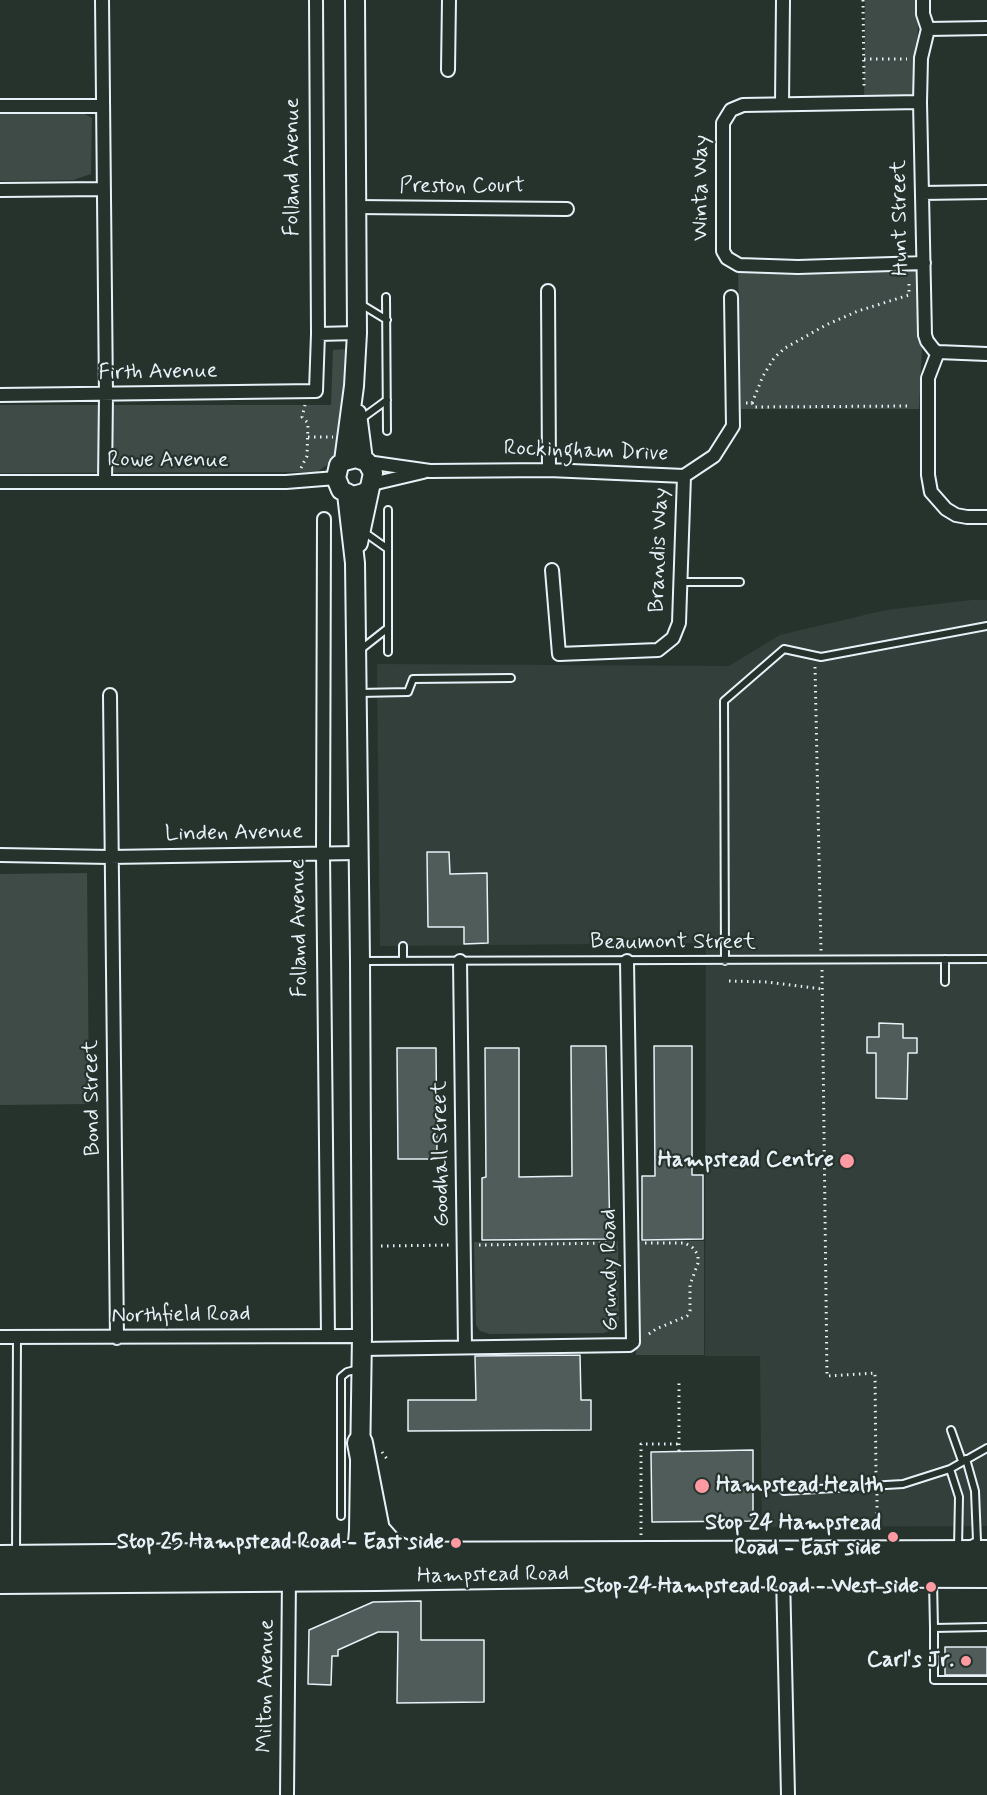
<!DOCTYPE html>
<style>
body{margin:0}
canvas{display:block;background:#26332d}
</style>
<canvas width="987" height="1795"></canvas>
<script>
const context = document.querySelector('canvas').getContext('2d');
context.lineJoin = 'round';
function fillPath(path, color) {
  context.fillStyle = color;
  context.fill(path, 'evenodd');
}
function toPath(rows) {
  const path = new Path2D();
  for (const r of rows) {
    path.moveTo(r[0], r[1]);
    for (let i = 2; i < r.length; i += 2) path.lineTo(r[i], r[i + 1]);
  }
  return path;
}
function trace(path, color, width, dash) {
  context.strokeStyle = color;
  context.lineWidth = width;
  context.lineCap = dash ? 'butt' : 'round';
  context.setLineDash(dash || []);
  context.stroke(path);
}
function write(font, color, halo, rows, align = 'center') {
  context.font = font + ' Mynerve,sans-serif';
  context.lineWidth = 4.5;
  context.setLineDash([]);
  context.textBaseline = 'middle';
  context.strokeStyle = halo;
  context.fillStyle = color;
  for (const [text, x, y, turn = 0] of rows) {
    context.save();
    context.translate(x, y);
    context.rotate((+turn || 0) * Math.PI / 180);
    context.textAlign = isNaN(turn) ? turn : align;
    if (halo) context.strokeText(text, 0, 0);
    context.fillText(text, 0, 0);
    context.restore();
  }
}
fillPath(toPath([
 [972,600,987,600,987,1526,762,1527,760,1356,705,1356,706,943,380,946,377,664,729,666,780,635,886,610]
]), '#333f3a');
fillPath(toPath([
 [865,0,918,0,917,102,864,103],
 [77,110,92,118,91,174,73,180,0,181,0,111],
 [926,265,919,409,741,409,738,270],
 [346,349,344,453,317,472,0,473,0,405,331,405,333,350],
 [87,873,89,1104,0,1105,0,874],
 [618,1241,619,1319,617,1326,612,1330,604,1333,490,1334,480,1331,476,1325,474,1242],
 [636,1241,704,1241,704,1355,636,1355]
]), '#3e4b47');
const building = toPath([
 [427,852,449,852,450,874,487,873,488,943,464,944,464,927,428,927,427,852],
 [879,1023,903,1024,903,1038,917,1038,917,1053,908,1053,907,1099,876,1098,876,1053,867,1053,867,1037,879,1037,879,1023],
 [571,1046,606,1046,610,1239,482,1240,482,1178,486,1177,485,1048,519,1048,519,1177,572,1176,571,1046],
 [654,1046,692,1046,692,1175,703,1175,703,1239,642,1240,642,1176,655,1176,654,1046],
 [397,1048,436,1048,437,1159,398,1159,397,1048],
 [580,1355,581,1400,591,1400,591,1430,408,1431,408,1400,476,1400,475,1356,580,1355],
 [753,1450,753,1521,652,1522,651,1452,753,1450],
 [421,1601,421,1640,484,1640,484,1702,397,1703,398,1632,378,1632,338,1650,338,1656,332,1656,331,1685,308,1684,309,1630,373,1602,421,1601],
 [945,1647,987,1647,987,1675,945,1675,945,1647]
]);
fillPath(building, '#505c59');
trace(building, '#e8f1f8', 1.5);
const lane = toPath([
 [386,297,387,431],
 [359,303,387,320],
 [361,419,387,400],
 [388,510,388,652],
 [364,532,388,549],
 [681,582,740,582],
 [360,650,388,628],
 [359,693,408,692,413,679,511,678],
 [945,959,945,982],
 [361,961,987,959],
 [403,961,403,946],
 [725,961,724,701,784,649,821,657,987,626],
 [951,1430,962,1461],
 [966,1459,975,1491,977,1541,971,1544],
 [950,1469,959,1497,958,1548],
 [784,1491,903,1484,950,1469,987,1448],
 [341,1516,341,1377,347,1372,359,1369],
 [16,1553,17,1337],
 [933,1581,934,1628,987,1627],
 [934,1628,934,1680,987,1680]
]);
const street = toPath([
 [102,0,106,395,105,482],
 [923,0,923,14,928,29],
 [928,29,921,58,920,102,925,335,927,341,934,350,938,352,987,354],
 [928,29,987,28],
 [448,70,449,0],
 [920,102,743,105,731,110,723,123,723,251,727,258,739,265,798,267,924,263],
 [782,104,783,0],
 [0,106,103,106],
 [0,190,104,189],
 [922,193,987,192],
 [357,207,567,209],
 [548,291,549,470],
 [318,334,357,333],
 [938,352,928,378,928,475,931,492,946,509,956,515,967,517,987,517],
 [0,395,316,391,318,334,316,0],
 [367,462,430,471,549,470,684,476,714,456,733,426,731,297],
 [0,482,286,482,336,478],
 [372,484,423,472],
 [324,519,323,854,328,1336],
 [552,570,559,654,658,650,673,638,679,623,684,476],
 [110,695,117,1338],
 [0,855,110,857,357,853],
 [460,961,465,1347],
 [0,1337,362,1336],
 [362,1349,629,1345,633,1342,627,961],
 [783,1575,788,1795],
 [287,1795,289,1578]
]);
const secondary = toPath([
 [357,414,363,460],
 [344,461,354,386,357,333,355,0],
 [347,494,355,563,360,961,362,1336,359,1530,356,1566],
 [358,543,373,473,367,462,356,458,344,461,339,465,336,478,341,490,353,496,364,493,369,489]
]);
const highway = toPath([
 [360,1443,377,1530,392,1547,409,1554],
 [0,1558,327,1555,987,1553],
 [0,1581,376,1578,620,1574,987,1575]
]);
trace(lane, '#e8f1f8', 10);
trace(street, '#e8f1f8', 16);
trace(secondary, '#e8f1f8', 22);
trace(highway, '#e8f1f8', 28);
trace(toPath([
 [863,0,864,86],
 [864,59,907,59],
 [746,403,752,403,763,376,774,358,785,348,826,325,858,311,909,295,909,284],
 [752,403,754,407,909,406],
 [308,437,333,437],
 [301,468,307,456,308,423,302,417,305,405],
 [815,667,821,951],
 [822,970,827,1376,875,1373,876,1476],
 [729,981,767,982,822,989],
 [645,1243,685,1243,693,1248,698,1255,698,1263,690,1285,690,1311,687,1316,656,1329,646,1336],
 [479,1245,613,1243],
 [381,1246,451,1245],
 [679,1451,679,1379],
 [382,1452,387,1459],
 [877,1494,877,1531],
 [641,1535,641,1444,679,1444]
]), '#e8f1f8', 3, [1.5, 4.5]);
trace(lane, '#26332d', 6);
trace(street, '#26332d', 12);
trace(secondary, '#26332d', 18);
trace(highway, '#26332d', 24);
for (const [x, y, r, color] of [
 [847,1161,8,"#ff9aa2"],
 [702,1486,8,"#ff9aa2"],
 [893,1537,6,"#ff9aa2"],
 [456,1543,6,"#ff9aa2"],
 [931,1587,6,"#ff9aa2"],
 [966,1661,6,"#ff9aa2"]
]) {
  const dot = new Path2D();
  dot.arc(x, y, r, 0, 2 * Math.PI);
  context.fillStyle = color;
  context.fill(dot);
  trace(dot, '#26332d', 2);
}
write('22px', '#e8f1f8', '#26332d', [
 ["Folland Avenue",293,167,-90],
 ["Preston Court",462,187],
 ["Winta Way",702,188,-90],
 ["Hunt Street",901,218,-91],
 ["Firth Avenue",158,373,-1],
 ["Rockingham Drive",586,452,2],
 ["Rowe Avenue",168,461],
 ["Brandis Way",660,550,-88],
 ["Linden Avenue",234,834,-1],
 ["Folland Avenue",300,928,-91],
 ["Beaumont Street",673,943],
 ["Bond Street",93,1098,-91],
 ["Goodhall Street",442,1154,-91],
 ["Grundy Road",611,1270,-91],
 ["Northfield Road",181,1316,-1],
 ["Hampstead Road",493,1576,-1],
 ["Milton Avenue",267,1686,-89]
]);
write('bold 22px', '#e8f1f8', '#26332d', [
 ["Hampstead Centre",834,1161],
 ["Hampstead Health",716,1486,"left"],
 ["Stop 24 Hampstead",881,1524],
 ["Road - East side",881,1549],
 ["Stop 25 Hampstead Road - East side",444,1543],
 ["Stop 24 Hampstead Road - West side",919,1587],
 ["Carl's Jr.",954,1661]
], 'right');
</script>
